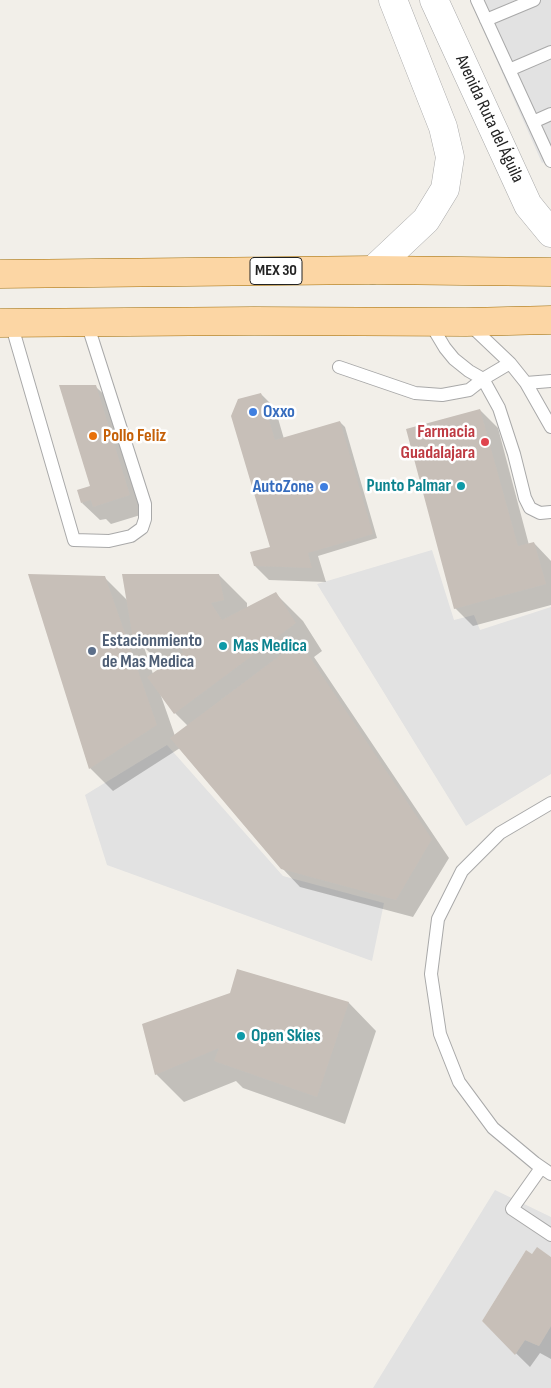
<!DOCTYPE html>
<meta charset="utf-8">
<style>
body{margin:0}
canvas{display:block;background:#f2efe9}
</style>
<canvas width="551" height="1388"></canvas>
<script>
const context = document.querySelector('canvas').getContext('2d');
context.lineJoin = 'round';
function fillPath(path, color) {
  context.fillStyle = color;
  context.fill(path, 'evenodd');
}
function toPath(rows) {
  const path = new Path2D();
  for (const r of rows) {
    path.moveTo(r[0], r[1]);
    for (let i = 2; i < r.length; i += 2) path.lineTo(r[i], r[i + 1]);
  }
  return path;
}
function trace(path, color, width, dash) {
  context.strokeStyle = color;
  context.lineWidth = width;
  context.lineCap = dash ? 'butt' : 'round';
  context.setLineDash(dash || []);
  context.stroke(path);
}
function write(font, color, halo, rows, align = 'center') {
  context.font = font + ' "Sofia Sans Condensed",sans-serif';
  context.lineWidth = 5;
  context.setLineDash([]);
  context.textBaseline = 'middle';
  context.strokeStyle = halo;
  context.fillStyle = color;
  for (const [text, x, y, turn = 0] of rows) {
    context.save();
    context.translate(x, y);
    context.rotate((+turn || 0) * Math.PI / 180);
    context.textAlign = isNaN(turn) ? turn : align;
    if (halo) context.strokeText(text, 0, 0);
    context.fillText(text, 0, 0);
    context.restore();
  }
}
fillPath(toPath([
 [470,0,551,0,551,159,542,163],
 [432,550,454,620,474,615,480,630,551,607,551,774,466,826,317,584],
 [167,745,283,876,384,903,372,961,107,865,85,795],
 [495,1190,551,1217,551,1257,537,1248,532,1254,526,1250,482,1321,515,1354,525,1340,539,1346,551,1326,551,1388,373,1388]
]), '#e2e2e2');
fillPath(toPath([
 [96,387,114,404,147,513,111,524,106,519,100,520,82,503,92,487],
 [261,394,275,408,284,439,340,422,345,427,377,538,318,556,326,582,269,580,255,566,272,547],
 [480,410,498,428,529,545,534,543,551,561,551,605,473,626,455,608],
 [219,575,247,603,247,608,276,594,303,621,322,651,314,657,449,858,413,917,300,887,282,868,180,748,113,791,90,768,104,577,128,601],
 [144,647,164,667,153,674],
 [160,693,175,713,188,726,175,736],
 [238,970,349,1003,376,1031,345,1124,243,1088,236,1081,184,1102,156,1074,231,994],
 [533,1256,551,1259,551,1359,540,1353,530,1367,483,1321]
]), '#0003');
fillPath(toPath([
 [59,385,96,385,130,495,93,507,91,500,81,503,77,490,90,486],
 [261,393,275,440,340,421,373,534,308,553,312,568,254,566,250,552,270,547,231,416,238,399],
 [480,409,518,546,534,542,546,584,454,609,406,429],
 [28,574,105,576,157,725,89,769],
 [122,574,219,574,224,600,211,603,222,620,276,592,296,623,174,714,147,677,183,652,177,637,133,639],
 [299,641,432,839,396,900,281,869,170,738],
 [237,969,349,1002,317,1097,214,1061,219,1048,155,1075,142,1024,230,993],
 [537,1247,551,1257,551,1326,539,1346,525,1340,515,1355,482,1321,526,1250,532,1254]
]), '#c7bfb8');
const service = toPath([
 [477,0,551,161],
 [486,20,534,0],
 [509,70,551,52],
 [533,122,551,114],
 [432,322,436,333,445,348,454,359,469,371,483,379,499,408,514,454,525,498,530,508,540,513,551,512],
 [11,323,74,540,109,541,131,536,142,528,145,519,145,504,87,323],
 [470,325,510,363,526,383,551,427],
 [339,367,415,393,442,395,469,390,483,379,510,363],
 [526,383,551,381],
 [551,803,500,833,462,871,438,919,431,974,440,1034,459,1082,493,1128,535,1163,551,1174],
 [541,1168,512,1209,551,1235]
]);
const tertiary = toPath([
 [434,0,528,205,551,233],
 [373,270,426,220,445,189,450,157,443,127,393,0]
]);
const primary = toPath([
 [0,274,373,270,551,272],
 [0,323,254,321,466,322,551,320]
]);
trace(service, '#a9a9a9', 14);
trace(tertiary, '#a9a9a9', 29);
trace(primary, '#a06b00', 29);
trace(service, '#fff', 12);
trace(tertiary, '#fff', 28);
trace(primary, '#fcd6a4', 28);
for (const [x, y, r, color] of [
 [253,412,5,"#3f7fe0"],
 [93,436,5,"#e8710a"],
 [485,442,5,"#e0444e"],
 [461,486,5,"#0f9aa8"],
 [324,487,5,"#3f7fe0"],
 [223,646,5,"#0f9aa8"],
 [92,651,5,"#5c6f8a"],
 [241,1036,5,"#0f9aa8"]
]) {
  const dot = new Path2D();
  dot.arc(x, y, r, 0, 2 * Math.PI);
  context.fillStyle = color;
  context.fill(dot);
  trace(dot, '#fff', 2);
}
for (const [x, y, w] of [
 [276,271,52]
]) {
  const box = new Path2D();
  box.roundRect(x - w / 2, y - 13.5, w, 27, 4);
  context.fillStyle = '#fff';
  context.fill(box);
  trace(box, '#222', 1);
}
write('bold 16px', '#222', null, [
 ["MEX 30",276,271]
]);
write('18px', '#222', '#fff', [
 ["Avenida Ruta del Águila",489,119,65]
]);
write('bold 18px', '#366cbe', '#fff', [
 ["Oxxo",263,412],
 ["AutoZone",314,487,"right"]
], 'left');
write('bold 18px', '#be3a42', '#fff', [
 ["Farmacia",475,432],
 ["Guadalajara",475,453]
], 'right');
write('bold 18px', '#c56008', '#fff', [
 ["Pollo Feliz",103,436]
], 'left');
write('bold 18px', '#0d838f', '#fff', [
 ["Punto Palmar",451,486,"right"],
 ["Mas Medica",233,646],
 ["Open Skies",251,1036]
], 'left');
write('bold 18px', '#4e5e75', '#fff', [
 ["Estacionmiento",102,641],
 ["de Mas Medica",102,662]
], 'left');
</script>
